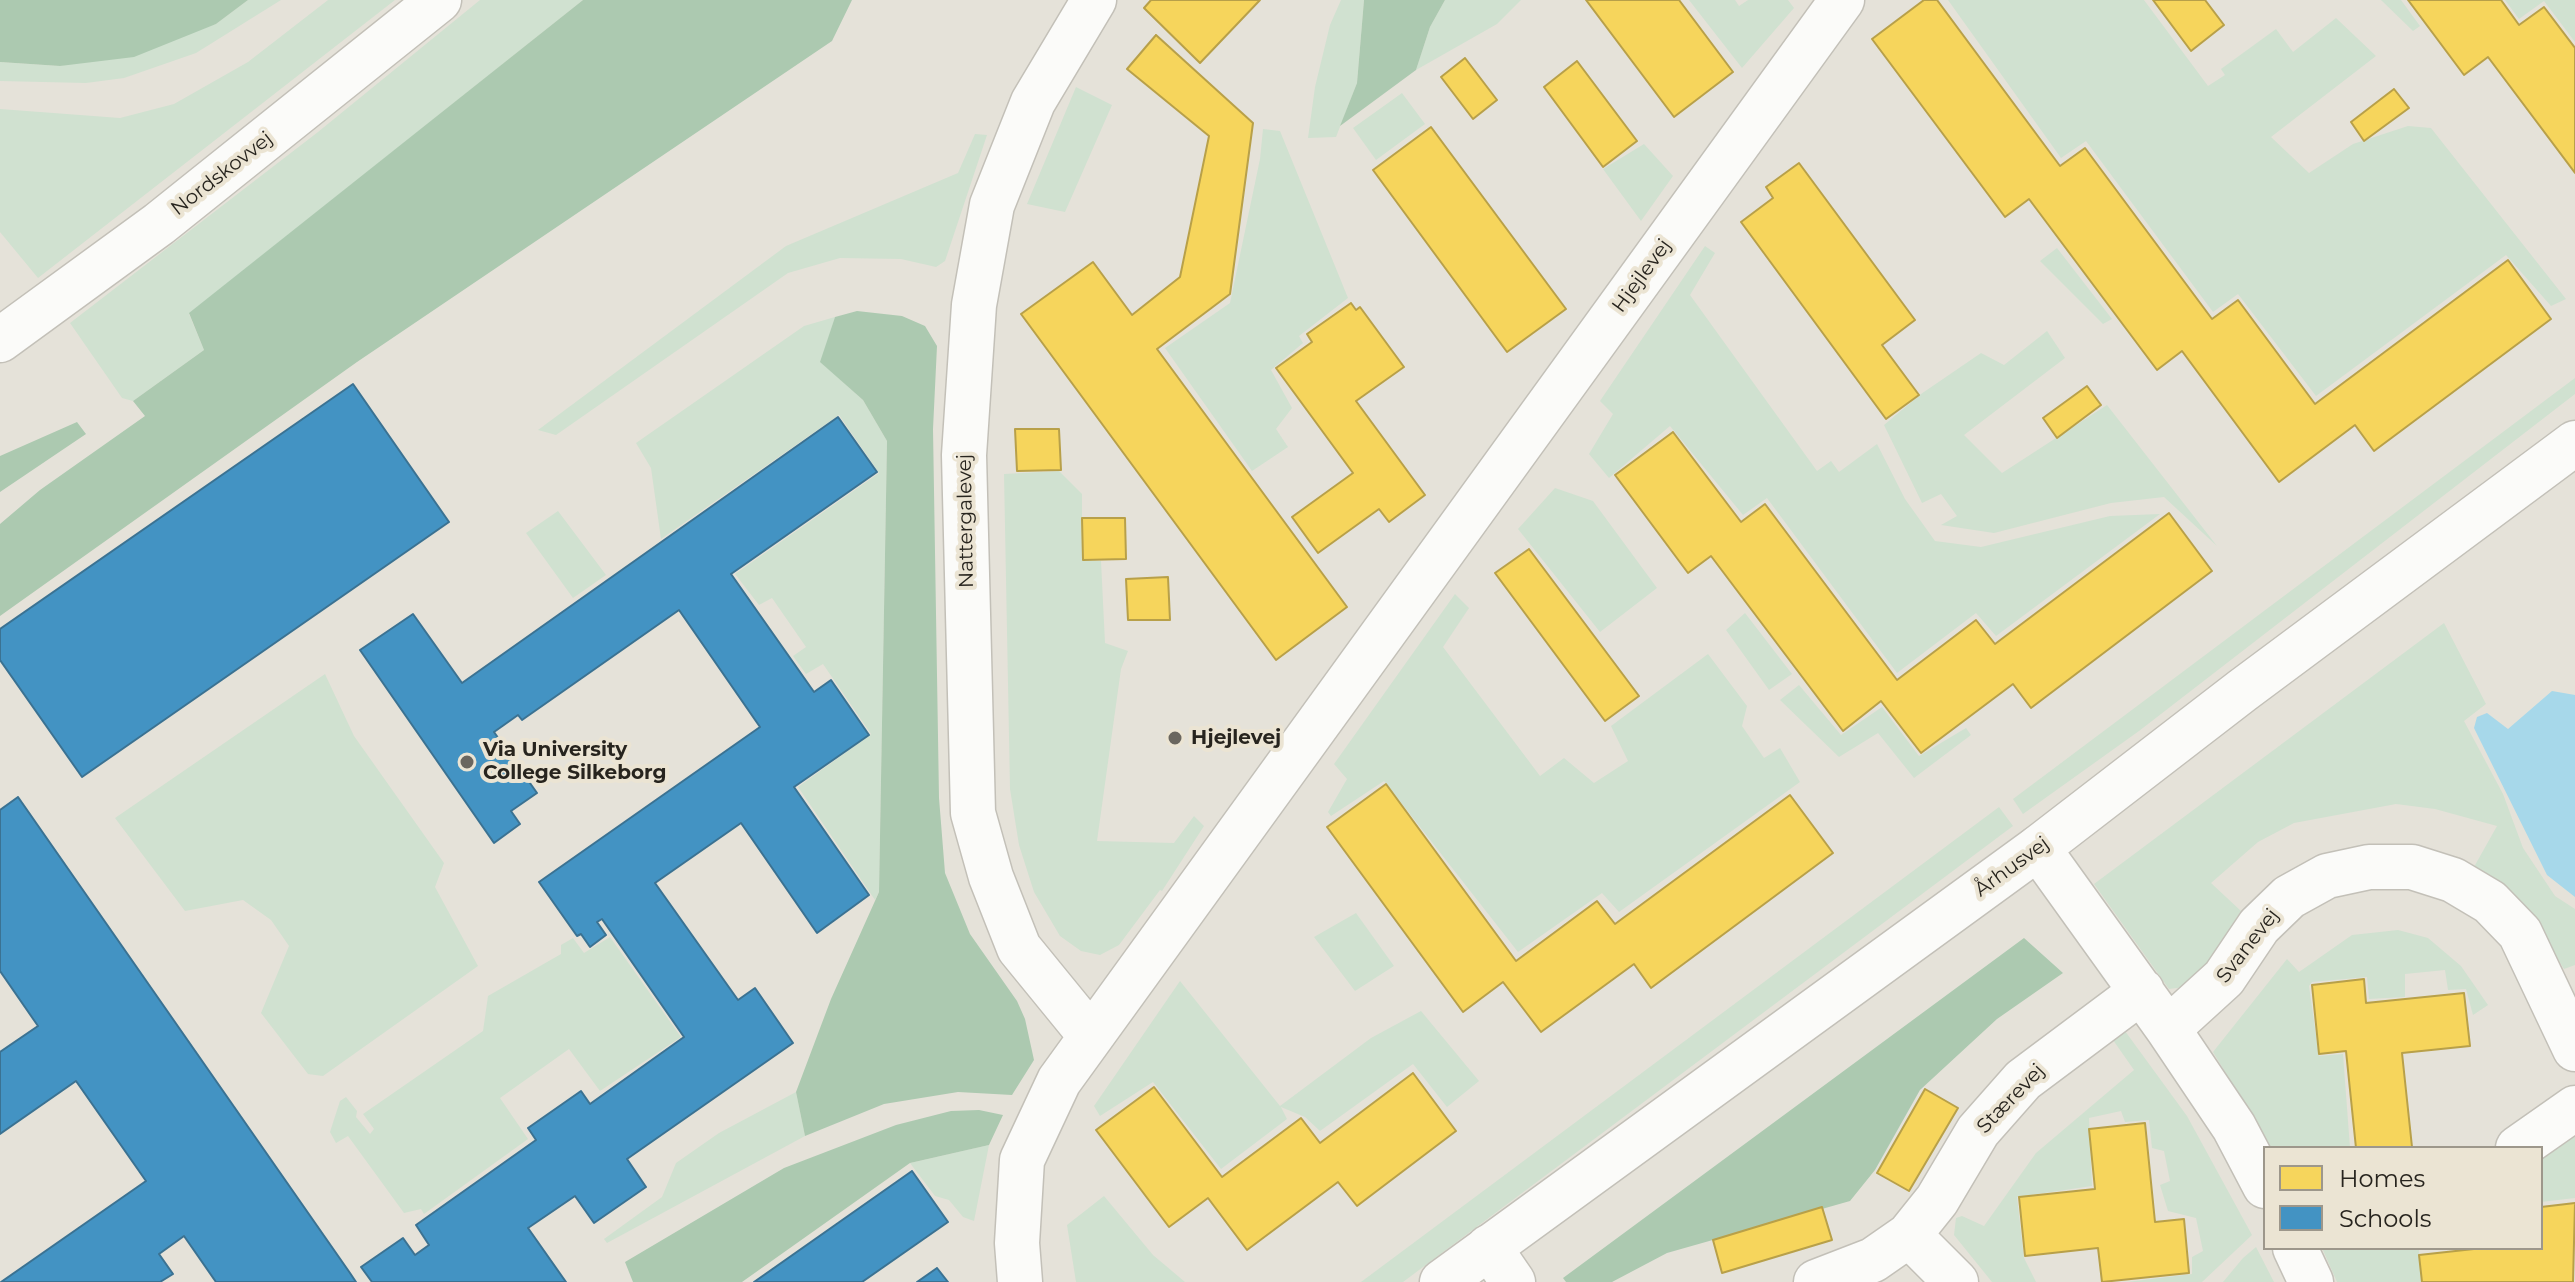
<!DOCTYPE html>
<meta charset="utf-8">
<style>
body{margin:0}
#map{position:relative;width:2575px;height:1282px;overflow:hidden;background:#e5e2d9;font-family:Montserrat,sans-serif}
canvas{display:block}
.legend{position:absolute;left:2263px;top:1146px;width:280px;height:104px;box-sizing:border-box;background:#ebe4d3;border:2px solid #9d978b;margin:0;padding:10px 14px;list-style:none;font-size:24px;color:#27241e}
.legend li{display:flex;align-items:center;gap:16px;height:40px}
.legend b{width:40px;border:2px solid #9d978b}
</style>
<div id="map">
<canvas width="2575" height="1282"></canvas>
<ul class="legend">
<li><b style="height:22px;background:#f6d55c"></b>Homes</li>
<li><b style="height:22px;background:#4393c3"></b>Schools</li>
</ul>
</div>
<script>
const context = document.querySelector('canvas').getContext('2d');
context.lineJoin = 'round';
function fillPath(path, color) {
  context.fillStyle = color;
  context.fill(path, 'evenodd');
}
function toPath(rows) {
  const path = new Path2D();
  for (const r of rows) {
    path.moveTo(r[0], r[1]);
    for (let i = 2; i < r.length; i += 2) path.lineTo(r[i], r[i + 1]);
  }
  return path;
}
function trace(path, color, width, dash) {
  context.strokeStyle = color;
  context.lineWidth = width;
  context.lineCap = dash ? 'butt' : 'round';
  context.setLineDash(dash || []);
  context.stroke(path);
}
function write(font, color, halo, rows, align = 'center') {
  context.font = font + ' Montserrat,sans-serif';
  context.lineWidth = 8;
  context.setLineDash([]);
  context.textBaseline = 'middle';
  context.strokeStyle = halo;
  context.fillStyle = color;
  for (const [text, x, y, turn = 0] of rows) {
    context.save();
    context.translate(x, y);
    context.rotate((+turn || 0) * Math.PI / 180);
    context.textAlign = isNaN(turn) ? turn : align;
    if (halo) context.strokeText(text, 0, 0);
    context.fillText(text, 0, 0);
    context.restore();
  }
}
fillPath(toPath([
 [248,0,281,0,196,53,124,78,86,83,0,81,0,62,60,66,216,24],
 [328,0,395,0,38,278,0,232,0,109,120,118,174,104,248,62],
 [480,0,583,0,189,314,204,350,133,401,122,398,70,323,318,132],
 [1341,0,1364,0,1357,83,1336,137,1308,138,1315,87,1330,25],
 [1445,0,1521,0,1497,24,1416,70,1430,27],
 [1689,0,1735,0,1739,6,1748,0,1788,0,1794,8,1742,68],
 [1948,0,2144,0,2208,86,2225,75,2221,69,2276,29,2293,52,2336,18,2376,56,2271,137,2309,173,2353,144,2408,126,2431,128,2566,299,2551,306,2506,255,2316,396,2238,294,2213,312,2086,141,2061,158],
 [2381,0,2401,0,2420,26,2413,31],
 [2505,0,2575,0,2575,42,2544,1,2519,19],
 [1076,87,1112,105,1065,212,1027,204],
 [1402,93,1425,124,1376,160,1353,128],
 [1263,129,1280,131,1348,298,1299,336,1303,343,1271,370,1292,408,1276,429,1288,447,1252,471,1165,348,1230,303,1260,159],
 [975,134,987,135,945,261,936,267,901,259,840,258,788,273,556,435,538,430,786,246,958,173],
 [1644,144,1673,176,1641,221,1603,169],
 [1705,246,1715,253,1690,295,1817,471,1831,461,1839,472,1877,444,1905,499,1935,541,1981,547,2110,516,2160,514,1996,636,1976,613,1897,673,1767,498,1743,515,1670,426,1609,478,1589,454,1613,414,1600,401],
 [2057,248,2112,319,2103,324,2040,261],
 [835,317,821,362,863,400,887,441,879,892,875,900,798,787,871,734,823,664,806,674,793,656,806,647,772,598,759,605,735,574,879,473,839,415,661,539,651,468,636,443,804,326],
 [2047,331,2065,358,1964,435,2002,473,2107,405,2217,546,2164,497,2111,503,1994,533,1941,525,1957,516,1941,494,1922,503,1884,425,1921,394,1981,353,2004,365],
 [2575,378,2575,394,2139,731,2023,814,2013,799],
 [1059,471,1082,494,1082,560,1101,561,1105,643,1128,651,1121,669,1097,841,1174,843,1194,816,1204,826,1162,891,1160,890,1119,945,1100,955,1081,951,1060,936,1034,892,1019,845,1010,789,1004,474],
 [1555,488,1593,501,1657,588,1600,632,1518,529],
 [558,511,606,575,573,598,526,533],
 [1455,594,1469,608,1443,647,1540,776,1564,758,1594,783,1628,761,1611,726,1708,654,1747,706,1742,726,1764,758,1780,748,1800,782,1619,912,1602,893,1518,952,1384,781,1331,816,1328,812,1347,779,1334,764],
 [1745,613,1792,674,1769,690,1726,630],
 [2444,623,2486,704,2464,721,2503,794,2523,848,2555,896,2575,909,2575,965,2564,969,2531,916,2474,867,2497,826,2435,809,2396,804,2294,823,2258,842,2211,883,2241,911,2211,960,2185,987,2169,989,2094,884],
 [325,674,354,736,444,863,435,887,478,966,323,1076,308,1074,261,1013,289,946,271,920,243,900,185,911,115,818],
 [1799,685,1841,735,1882,707,1919,756,1966,728,1971,735,1914,778,1878,733,1839,757,1780,700],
 [1999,807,2013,826,1403,1282,1361,1282],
 [1356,913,1394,966,1355,991,1314,937],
 [2398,930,2428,938,2461,966,2488,1005,2473,1015,2466,989,2448,990,2445,970,2405,974,2405,997,2369,999,2367,977,2312,982,2309,986,2319,1056,2343,1054,2350,1148,2271,1148,2213,1052,2287,959,2299,972,2352,935],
 [610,937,681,1037,600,1091,569,1049,500,1098,528,1139,424,1214,421,1209,404,1213,348,1136,336,1143,330,1132,340,1101,346,1097,357,1111,356,1117,370,1134,374,1129,363,1114,483,1031,488,996,561,954,561,945,573,938,584,953],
 [1180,981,1280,1106,1371,1038,1421,1011,1479,1081,1447,1107,1413,1064,1320,1131,1305,1117,1281,1107,1287,1119,1221,1169,1153,1082,1100,1116,1094,1106],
 [2125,1031,2187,1116,2252,1235,2202,1282,2127,1282,2192,1274,2192,1257,2203,1251,2196,1218,2168,1211,2160,1185,2170,1181,2164,1151,2152,1148,2149,1120,2125,1122,2121,1111,2089,1118,2092,1186,2017,1197,2024,1258,2036,1282,1992,1282,1954,1235,1956,1218,1962,1216,1984,1226,2036,1153,2134,1070,2113,1040],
 [796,1092,805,1136,607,1243,604,1239,662,1197,676,1163,719,1133],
 [2575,1134,2575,1198,2541,1202,2541,1157],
 [989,1145,974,1221,963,1217,949,1200,935,1196,910,1163],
 [1104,1196,1153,1255,1185,1282,1076,1282,1067,1225],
 [2256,1247,2274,1282,2223,1282,2243,1258],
 [2322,1248,2433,1248,2419,1250,2421,1282,2337,1282]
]), '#d0e1d0');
fillPath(toPath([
 [0,0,248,0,216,24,134,57,60,66,0,62],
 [583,0,852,0,832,41,357,362,0,616,0,524,40,490,145,416,133,401,204,350,189,313],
 [1364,0,1445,0,1430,27,1416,70,1340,126,1357,83],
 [857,311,902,316,925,326,937,346,933,429,939,798,945,873,970,934,1017,1001,1025,1019,1034,1060,1012,1095,958,1092,884,1104,805,1136,796,1092,831,999,879,892,887,441,863,400,820,362,835,317],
 [77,422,86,434,0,492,0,456],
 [2024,938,2063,973,1997,1019,1920,1090,1875,1170,1850,1201,1667,1253,1612,1282,1566,1282,1563,1278],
 [979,1110,1003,1115,989,1145,910,1163,742,1282,633,1282,625,1262,784,1168,896,1125,951,1111]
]), '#acc9b0');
fillPath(toPath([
 [2552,691,2575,695,2575,897,2547,875,2474,728,2477,717,2487,713,2508,729]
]), '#a7d8ea');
const homes = toPath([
 [1151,0,1260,0,1200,63,1144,8,1151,0],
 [1586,0,1679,0,1733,72,1674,117,1586,0],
 [1924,0,1937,0,2060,166,2085,148,2212,319,2238,300,2315,404,2508,260,2551,319,2374,451,2355,425,2279,482,2182,351,2157,370,2029,199,2005,217,1872,39,1924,0],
 [2153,0,2205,0,2224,25,2191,51,2153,0],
 [2408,0,2501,0,2519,25,2544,7,2575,48,2575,173,2488,57,2464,75,2408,0],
 [1156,35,1253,123,1230,294,1157,349,1347,607,1276,660,1021,314,1093,262,1132,315,1180,277,1209,136,1127,69,1156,35],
 [1465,58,1497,100,1473,119,1441,77,1465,58],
 [1577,61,1637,141,1603,167,1544,87,1577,61],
 [2394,89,2409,108,2364,141,2351,122,2394,89],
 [1431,127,1566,309,1507,352,1373,170,1431,127],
 [1799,163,1915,320,1882,345,1919,395,1886,419,1741,222,1773,198,1766,187,1799,163],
 [1351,303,1356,310,1360,307,1404,367,1356,401,1425,495,1389,522,1379,509,1318,553,1292,517,1353,473,1276,368,1312,342,1307,334,1351,303],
 [2087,386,2101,405,2057,438,2043,418,2087,386],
 [1015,429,1059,429,1061,470,1017,471,1015,429],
 [1673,432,1741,522,1765,504,1897,680,1976,620,1995,644,2169,513,2212,571,2031,708,2013,684,1921,753,1881,701,1843,731,1711,556,1688,573,1615,475,1673,432],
 [1082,518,1125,518,1126,559,1083,560,1082,518],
 [1529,549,1639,696,1605,721,1495,573,1529,549],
 [1168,577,1170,620,1128,620,1126,579,1168,577],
 [1386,784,1516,961,1597,901,1615,924,1790,795,1833,853,1651,988,1634,964,1541,1032,1503,982,1463,1012,1327,827,1386,784],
 [2364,979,2366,1003,2464,993,2470,1046,2402,1053,2412,1147,2356,1148,2346,1051,2319,1054,2312,985,2364,979],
 [1413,1073,1456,1131,1357,1206,1338,1182,1247,1250,1208,1198,1169,1227,1096,1130,1154,1087,1222,1177,1301,1118,1320,1143,1413,1073],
 [1925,1089,1958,1108,1909,1191,1877,1173,1925,1089],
 [2145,1123,2155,1222,2184,1219,2189,1273,2102,1282,2098,1248,2025,1256,2019,1197,2095,1189,2089,1129,2145,1123],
 [2575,1203,2573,1282,2422,1282,2419,1255,2483,1248,2541,1248,2541,1207,2575,1203],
 [1822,1207,1832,1240,1722,1273,1713,1240,1822,1207]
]);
fillPath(homes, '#f6d55c');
trace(homes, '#b8a049', 2);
const schools = toPath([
 [353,384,449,522,82,777,0,660,0,629,353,384],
 [838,417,877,472,731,574,814,692,831,680,869,735,794,787,869,895,817,933,741,823,655,883,738,1000,755,988,793,1043,627,1159,646,1187,594,1223,575,1196,528,1228,566,1282,372,1282,361,1267,403,1238,415,1255,429,1245,416,1225,536,1140,528,1128,581,1091,590,1104,684,1037,602,919,597,922,606,935,590,947,581,934,577,936,539,882,760,727,679,610,522,720,518,715,494,732,537,793,511,811,520,824,494,843,360,650,413,614,462,683,838,417],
 [18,797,350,1273,356,1282,216,1282,184,1236,159,1254,173,1274,160,1282,1,1282,146,1181,76,1081,0,1134,0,1052,38,1026,0,971,0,810,18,797],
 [912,1171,948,1222,862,1282,754,1282,912,1171],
 [937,1268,948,1282,917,1282,937,1268]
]);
fillPath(schools, '#4393c3');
trace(schools, '#3b7292', 2);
const minor = toPath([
 [2038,848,2168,1029,2234,1127,2265,1186],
 [2168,1029,2224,978,2259,926,2289,897,2327,876,2369,867,2412,867,2453,880,2490,902,2520,933,2575,1049],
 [1090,1035,1019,948,991,877,973,813,964,455,974,305,992,205,1033,102,1094,0],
 [2518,1148,2575,1108],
 [1909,1235,1956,1282],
 [1489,1247,1513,1282],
 [2295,1248,2311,1282],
 [1020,1282,1017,1243,1022,1160,1059,1081,1842,0],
 [1816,1282,1873,1260,1909,1235,1937,1200,1978,1131,2023,1080,2142,991]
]);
const tertiary = toPath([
 [0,340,159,224,439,0],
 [1442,1282,2038,848,2243,690,2575,443]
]);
trace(minor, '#c3c0b8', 47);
trace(tertiary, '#c3c0b8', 47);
trace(minor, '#fbfbf9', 44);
trace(tertiary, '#fbfbf9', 44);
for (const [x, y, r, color] of [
 [1175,738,8,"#6a665f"],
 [467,762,8,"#6a665f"]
]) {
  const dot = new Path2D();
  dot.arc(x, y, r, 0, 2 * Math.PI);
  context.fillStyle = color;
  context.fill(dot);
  trace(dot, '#ebe4d3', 3);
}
write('20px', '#27241e', '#ebe4d3', [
 ["Nordskovvej",222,174,-38],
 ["Hjejlevej",1642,276,-54],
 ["Nattergalevej",966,521,-91],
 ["Århusvej",2012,867,-36],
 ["Svanevej",2248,946,-52],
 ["Stærevej",2011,1099,-46]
]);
write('bold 20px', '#27241e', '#ebe4d3', [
 ["Hjejlevej",1191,738],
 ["Via University",483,750],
 ["College Silkeborg",483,773]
], 'left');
</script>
